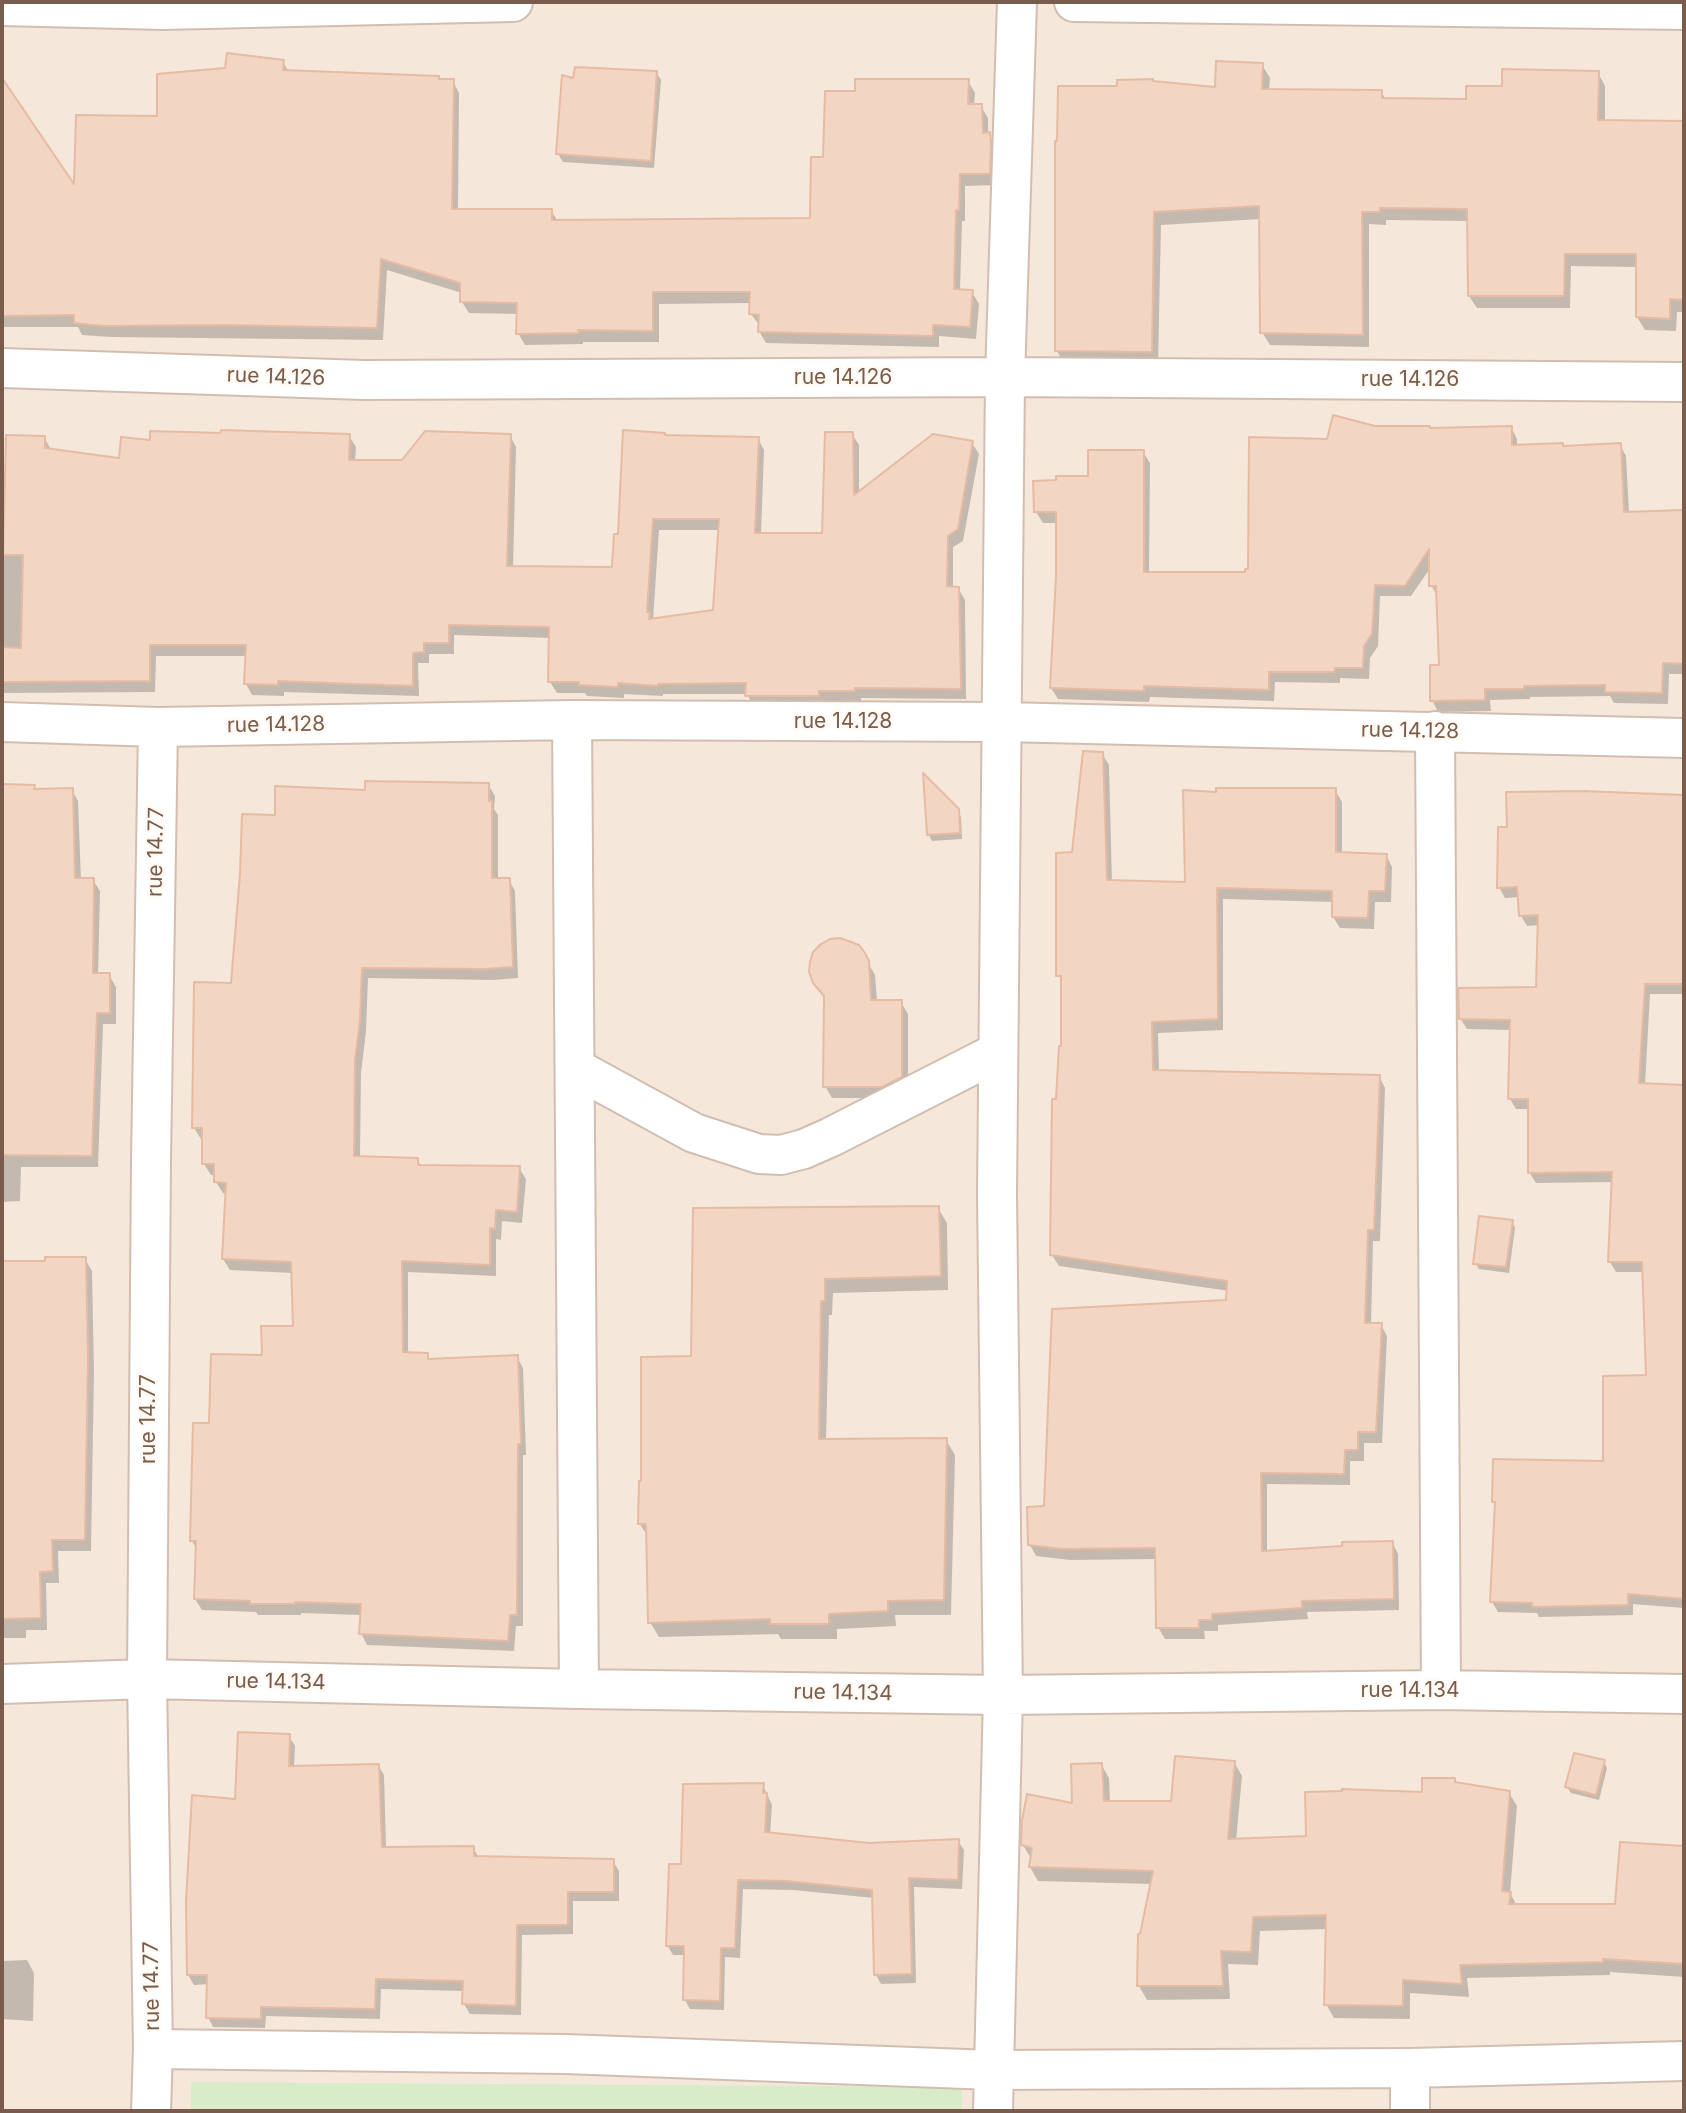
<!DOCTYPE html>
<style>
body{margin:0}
#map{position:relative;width:1686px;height:2113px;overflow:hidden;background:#fdf6ec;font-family:Inter,sans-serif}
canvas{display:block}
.frame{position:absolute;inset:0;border:4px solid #7a5c4d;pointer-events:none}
</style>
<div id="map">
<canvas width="1686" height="2113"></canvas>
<div class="frame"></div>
</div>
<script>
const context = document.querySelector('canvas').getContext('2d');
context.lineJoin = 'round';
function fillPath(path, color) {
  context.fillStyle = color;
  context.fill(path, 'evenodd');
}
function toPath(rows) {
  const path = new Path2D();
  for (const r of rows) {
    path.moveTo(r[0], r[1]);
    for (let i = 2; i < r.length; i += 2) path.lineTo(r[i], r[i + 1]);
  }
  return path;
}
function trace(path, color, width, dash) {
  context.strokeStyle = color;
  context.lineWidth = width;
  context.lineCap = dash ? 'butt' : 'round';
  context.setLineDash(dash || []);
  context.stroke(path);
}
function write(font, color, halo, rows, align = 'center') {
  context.font = font + ' Inter,sans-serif';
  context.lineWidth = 5;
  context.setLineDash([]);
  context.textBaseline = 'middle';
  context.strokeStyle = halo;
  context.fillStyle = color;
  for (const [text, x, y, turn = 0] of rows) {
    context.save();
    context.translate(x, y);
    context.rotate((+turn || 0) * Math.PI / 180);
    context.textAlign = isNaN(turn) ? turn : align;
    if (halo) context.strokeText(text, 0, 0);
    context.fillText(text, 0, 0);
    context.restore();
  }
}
fillPath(toPath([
 [2,2,1684,2,1684,2111,2,2111]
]), '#f5e8da');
fillPath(toPath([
 [191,2082,962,2087,962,2111,191,2111]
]), '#d8ecc9');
fillPath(toPath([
 [283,62,289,72,453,81,459,93,458,210,551,210,558,222,811,220,824,159,857,93,968,81,975,93,974,106,981,106,988,118,988,134,996,146,996,185,965,186,965,221,962,221,960,291,972,292,979,304,976,339,939,336,939,347,766,343,759,331,760,326,751,314,751,303,659,304,659,342,583,342,583,344,525,345,518,333,518,314,469,313,462,302,462,293,387,270,383,340,111,337,82,335,78,327,2,327,2,113,17,103,76,189,158,117],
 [1262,65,1270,78,1269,91,1381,91,1386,100,1468,101,1504,87,1598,73,1605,86,1605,122,1684,124,1684,312,1677,312,1676,331,1645,330,1637,317,1638,267,1571,266,1570,308,1477,308,1469,296,1469,221,1386,220,1386,225,1369,224,1369,347,1270,345,1262,332,1260,219,1161,225,1158,364,1064,364,1057,351,1216,88],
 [656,72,661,80,654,168,563,162,558,154,574,81],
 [1374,427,1430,430,1511,427,1517,439,1517,446,1564,448,1620,445,1626,456,1629,513,1684,512,1684,674,1669,674,1668,704,1614,703,1610,696,1530,697,1530,699,1490,700,1491,711,1438,712,1432,700,1441,666,1438,597,1431,585,1431,567,1411,596,1380,596,1378,646,1370,658,1369,679,1340,678,1340,683,1275,682,1274,701,1150,697,1149,702,1058,699,1051,688,1058,523,1043,523,1036,512,1090,478,1143,452,1150,463,1149,574,1247,574,1328,441],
 [852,434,859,445,859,493,972,443,979,454,963,541,953,547,953,588,958,588,965,600,966,699,861,698,861,702,825,702,825,707,754,707,747,694,663,694,663,696,624,694,624,698,587,696,585,693,557,693,550,682,551,638,454,635,454,654,429,654,429,663,418,663,419,696,284,692,284,696,252,695,246,684,247,656,156,656,155,692,2,693,2,512,6,512,44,437,51,450,121,460,152,442,349,436,356,447,355,462,403,462,510,436,516,447,513,568,614,569,620,536,665,436,758,439,764,450,761,535,824,535],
 [659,530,720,530,715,612,653,620],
 [1102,754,1109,765,1112,882,1187,883,1218,794,1335,790,1342,802,1342,854,1386,855,1392,867,1391,902,1375,902,1374,929,1340,928,1333,917,1334,902,1223,899,1223,1030,1158,1033,1159,1072,1379,1076,1385,1088,1380,1241,1373,1241,1371,1325,1381,1325,1387,1336,1382,1443,1364,1443,1364,1461,1350,1461,1350,1485,1267,1484,1267,1552,1392,1542,1398,1554,1399,1610,1307,1612,1308,1619,1218,1625,1218,1631,1204,1631,1205,1639,1165,1639,1158,1627,1157,1559,1070,1560,1036,1556,1030,1545,1228,1302,1229,1291,1059,1266,1052,1255,1058,1101,1063,1048,1063,983,1058,975,1073,854],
 [488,784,495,796,494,809,498,815,498,880,509,880,515,891,518,978,493,980,368,978,366,1031,361,1073,360,1158,417,1160,422,1167,519,1168,526,1179,522,1223,502,1221,501,1240,496,1239,496,1276,408,1272,408,1354,427,1354,430,1360,517,1357,523,1368,526,1455,523,1455,523,1626,516,1626,514,1651,367,1645,361,1633,362,1615,301,1613,301,1615,258,1615,256,1612,202,1610,195,1599,197,1550,192,1541,210,1425,264,1357,295,1328,293,1273,230,1270,223,1259,227,1194,223,1193,216,1182,216,1175,211,1175,204,1164,204,1139,201,1139,194,1128,276,817,366,792],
 [2,786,33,786,36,791,72,790,78,801,81,880,93,880,100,891,98,975,109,975,116,987,116,1024,103,1024,98,1167,21,1167,20,1201,2,1202],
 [1645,796,1684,797,1684,994,1650,994,1645,1085,1684,1086,1684,1608,1633,1604,1633,1615,1539,1617,1537,1613,1498,1612,1492,1602,1496,1506,1494,1502,1605,1463,1648,1377,1644,1272,1616,1272,1610,1262,1613,1182,1536,1183,1529,1172,1530,1109,1516,1109,1510,1099,1511,1030,1467,1029,1460,1018,1538,988,1540,925,1527,926,1521,916,1520,897,1505,898,1499,887],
 [957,810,961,817,962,839,932,841,929,835],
 [840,939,858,946,875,975,877,1002,901,1002,908,1014,908,1089,889,1098,832,1098,825,1086,826,1000,814,982],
 [938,1208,947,1223,948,1290,833,1293,832,1315,829,1315,826,1441,946,1440,955,1455,951,1615,895,1615,896,1626,837,1629,837,1639,781,1639,778,1634,659,1637,650,1622,648,1537,640,1524,641,1483,693,1358],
 [1512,1221,1515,1228,1509,1273,1479,1269,1475,1263],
 [85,1259,92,1271,94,1371,91,1551,58,1551,59,1583,46,1583,47,1630,26,1630,26,1638,2,1638,2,1263,46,1263],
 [289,1736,295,1746,294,1767,378,1765,384,1775,386,1848,473,1848,479,1858,613,1861,619,1871,619,1901,573,1901,573,1934,522,1935,521,2015,470,2014,464,2004,465,1991,381,1989,380,2019,266,2016,265,2028,213,2027,208,2017,209,1984,194,1985,188,1975,236,1800],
 [1234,1762,1242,1776,1236,1841,1308,1838,1454,1780,1457,1784,1509,1793,1517,1806,1510,1893,1517,1906,1617,1906,1622,1844,1684,1847,1684,1977,1610,1972,1610,1975,1467,1978,1469,1997,1410,1993,1410,2019,1334,2018,1326,2004,1327,1929,1260,1931,1258,1965,1228,1964,1230,1999,1147,2000,1139,1986,1142,1935,1152,1884,1038,1881,1030,1867,1032,1860,1023,1845,1074,1805,1101,1764,1109,1778,1110,1803,1172,1802],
 [1604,1762,1607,1768,1599,1800,1571,1793,1567,1787],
 [763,1785,772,1805,770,1835,869,1845,958,1841,964,1850,962,1889,914,1887,916,1983,881,1984,876,1975,874,1898,793,1890,743,1889,740,1958,725,1957,724,2010,690,2009,685,2000,686,1955,673,1955,667,1945,683,1866],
 [27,1960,34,1973,33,2021,2,2019,2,1961]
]), '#0003');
const building = toPath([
 [227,53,284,60,283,70,439,76,439,79,454,79,452,209,552,209,552,220,810,218,811,157,823,157,825,91,855,91,855,79,969,79,968,104,982,104,983,133,990,132,991,144,990,174,960,174,959,210,956,210,954,289,973,290,970,327,933,325,933,336,758,332,759,315,749,314,750,292,653,292,653,331,578,330,578,333,516,334,517,303,460,302,460,283,381,259,377,328,224,325,103,326,74,323,74,315,2,316,2,78,74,184,76,115,157,116,157,74,225,68,227,53],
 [1216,61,1263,63,1262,89,1382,90,1382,98,1466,99,1466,86,1502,86,1502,69,1599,71,1598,120,1684,121,1684,300,1670,299,1670,319,1636,317,1636,254,1565,254,1564,296,1468,296,1467,209,1380,208,1380,212,1362,212,1363,335,1260,333,1259,206,1154,212,1152,352,1055,351,1055,141,1057,141,1058,86,1117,86,1117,80,1153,79,1153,81,1215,87,1216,61],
 [575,67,657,71,651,161,556,154,562,75,573,78,575,67],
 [1333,415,1375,426,1430,426,1430,428,1512,426,1512,445,1563,443,1563,446,1621,443,1624,512,1684,510,1684,664,1663,663,1662,693,1605,692,1605,685,1524,686,1524,689,1485,689,1485,700,1430,701,1430,665,1439,665,1436,586,1429,586,1429,549,1405,586,1375,585,1372,634,1364,646,1363,668,1335,668,1334,672,1269,672,1269,690,1144,686,1144,691,1050,688,1056,576,1056,512,1034,512,1033,481,1056,480,1056,476,1088,476,1088,450,1144,450,1144,572,1245,572,1245,569,1248,569,1249,437,1327,439,1333,415],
 [221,430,350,434,349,460,402,460,425,431,511,434,507,566,612,567,614,534,618,534,623,430,665,433,665,435,759,437,755,533,822,533,825,432,853,432,854,495,933,434,973,441,958,529,948,536,947,586,959,587,961,689,855,688,855,691,819,691,819,696,745,696,746,683,658,684,658,686,618,683,618,687,579,685,579,682,548,682,549,627,449,625,449,643,424,643,424,652,413,653,413,686,278,681,278,685,244,684,246,645,150,645,150,681,2,682,2,647,21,648,23,555,3,555,6,435,45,436,45,448,119,458,121,437,150,440,150,431,220,433,221,430],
 [653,519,719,519,713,610,649,619,650,612,647,612,653,519],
 [1083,751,1103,752,1107,880,1185,882,1183,790,1216,792,1216,788,1336,788,1336,852,1387,854,1385,891,1369,891,1368,918,1332,917,1332,891,1217,888,1218,1019,1152,1022,1153,1070,1380,1075,1374,1230,1368,1230,1365,1323,1382,1323,1376,1432,1358,1432,1358,1450,1345,1450,1344,1474,1261,1473,1262,1551,1342,1546,1342,1542,1393,1541,1394,1599,1302,1601,1302,1608,1212,1614,1212,1620,1199,1620,1199,1628,1156,1628,1155,1548,1063,1549,1028,1545,1027,1507,1044,1506,1052,1309,1226,1300,1227,1281,1050,1255,1052,1099,1056,1099,1059,1046,1061,1046,1061,976,1056,976,1056,853,1072,852,1083,751],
 [923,773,959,809,960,833,927,835,923,773],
 [365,781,489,783,489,801,492,801,492,878,510,878,513,967,486,969,362,968,360,1019,355,1060,354,1156,418,1158,418,1165,520,1166,517,1212,496,1210,495,1229,490,1228,490,1265,402,1261,403,1352,428,1353,428,1359,518,1355,521,1444,518,1444,517,1615,510,1615,508,1641,359,1634,361,1604,295,1602,295,1604,250,1604,250,1601,194,1599,196,1541,190,1541,193,1423,209,1423,211,1354,262,1355,261,1326,293,1326,291,1262,222,1259,226,1183,214,1182,214,1164,202,1164,202,1128,192,1128,194,982,231,983,240,874,242,814,275,815,275,786,365,790,365,781],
 [2,784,35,785,34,789,73,788,75,878,94,878,93,973,110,973,110,1013,97,1013,92,1156,2,1155,2,784],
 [1582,791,1684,795,1684,984,1645,984,1639,1083,1684,1085,1684,1599,1628,1594,1628,1605,1532,1607,1532,1603,1490,1602,1495,1502,1492,1502,1493,1459,1603,1461,1603,1376,1646,1375,1642,1262,1608,1262,1612,1172,1528,1173,1528,1099,1508,1099,1510,1020,1459,1019,1458,988,1536,987,1538,915,1519,916,1517,887,1497,888,1498,827,1507,827,1506,792,1582,791],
 [840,938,859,945,865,953,869,961,871,1000,902,1000,902,1077,882,1087,823,1087,824,996,813,983,809,972,810,962,813,952,821,944,830,939,840,938],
 [939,1206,941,1276,825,1279,825,1301,821,1301,819,1439,947,1438,944,1600,888,1601,888,1611,829,1614,829,1624,770,1624,770,1619,648,1623,646,1524,638,1524,639,1481,641,1481,641,1357,691,1356,693,1208,939,1206],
 [1479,1216,1513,1220,1506,1267,1473,1264,1479,1216],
 [45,1257,86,1257,88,1358,85,1540,52,1540,53,1571,40,1572,41,1618,2,1619,2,1261,45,1261,45,1257],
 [238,1732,290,1734,289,1766,379,1764,382,1847,474,1846,474,1856,614,1859,614,1892,568,1892,568,1925,517,1925,516,2006,462,2004,463,1981,376,1979,375,2009,261,2007,261,2019,206,2018,207,1975,187,1975,186,1901,192,1795,235,1799,238,1732],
 [1574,1753,1605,1760,1596,1795,1565,1787,1574,1753],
 [1175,1756,1235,1761,1228,1839,1306,1836,1305,1792,1342,1791,1342,1789,1422,1792,1422,1778,1455,1778,1455,1782,1510,1791,1502,1891,1511,1892,1509,1904,1615,1904,1620,1842,1684,1846,1684,1964,1603,1959,1603,1962,1460,1965,1462,1984,1403,1980,1403,2006,1324,2005,1326,1915,1253,1917,1251,1952,1221,1951,1223,1986,1137,1986,1138,1934,1140,1934,1153,1871,1029,1867,1032,1848,1021,1845,1022,1820,1027,1794,1072,1803,1071,1764,1102,1763,1104,1801,1171,1801,1175,1756],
 [764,1783,763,1793,767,1793,765,1832,869,1843,959,1839,958,1880,909,1878,912,1974,874,1975,872,1890,787,1881,738,1880,735,1948,721,1948,720,2001,683,2000,684,1946,666,1946,669,1864,681,1864,683,1784,764,1783]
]);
fillPath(building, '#f3d5c3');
trace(building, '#e6bba3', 2);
const minor = toPath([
 [1074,2,1684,10],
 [2,6,163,10,513,2],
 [2,368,364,380,1005,377,1684,382],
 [572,720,579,1689],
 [2,722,158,727,572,720,1002,722,1684,738],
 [1435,731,1441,1690],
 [575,1068,694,1133,759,1154,781,1155,804,1149,831,1137,998,1052],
 [2,1684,147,1679,579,1689,1003,1695,1441,1690,1684,1694],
 [153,2049,565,2054,993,2070,1410,2068,1684,2061],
 [1410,2068,1410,2111],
 [151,2111,153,2049,147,1679,151,1160,158,727],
 [993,2111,1003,1695,997,1194,1005,377,1017,2]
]);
trace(minor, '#d1beb0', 42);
trace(minor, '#fff', 38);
write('21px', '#7a5c4d', '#fffaf3', [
 ["rue 14.126",276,377,2],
 ["rue 14.126",843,378],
 ["rue 14.126",1410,380],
 ["rue 14.128",843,722],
 ["rue 14.128",276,725,-1],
 ["rue 14.128",1410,731,1],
 ["rue 14.77",156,852,-89],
 ["rue 14.77",149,1419,-90],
 ["rue 14.134",276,1682,1],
 ["rue 14.134",1410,1691],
 ["rue 14.134",843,1693,1],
 ["rue 14.77",152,1986,-91]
]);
</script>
